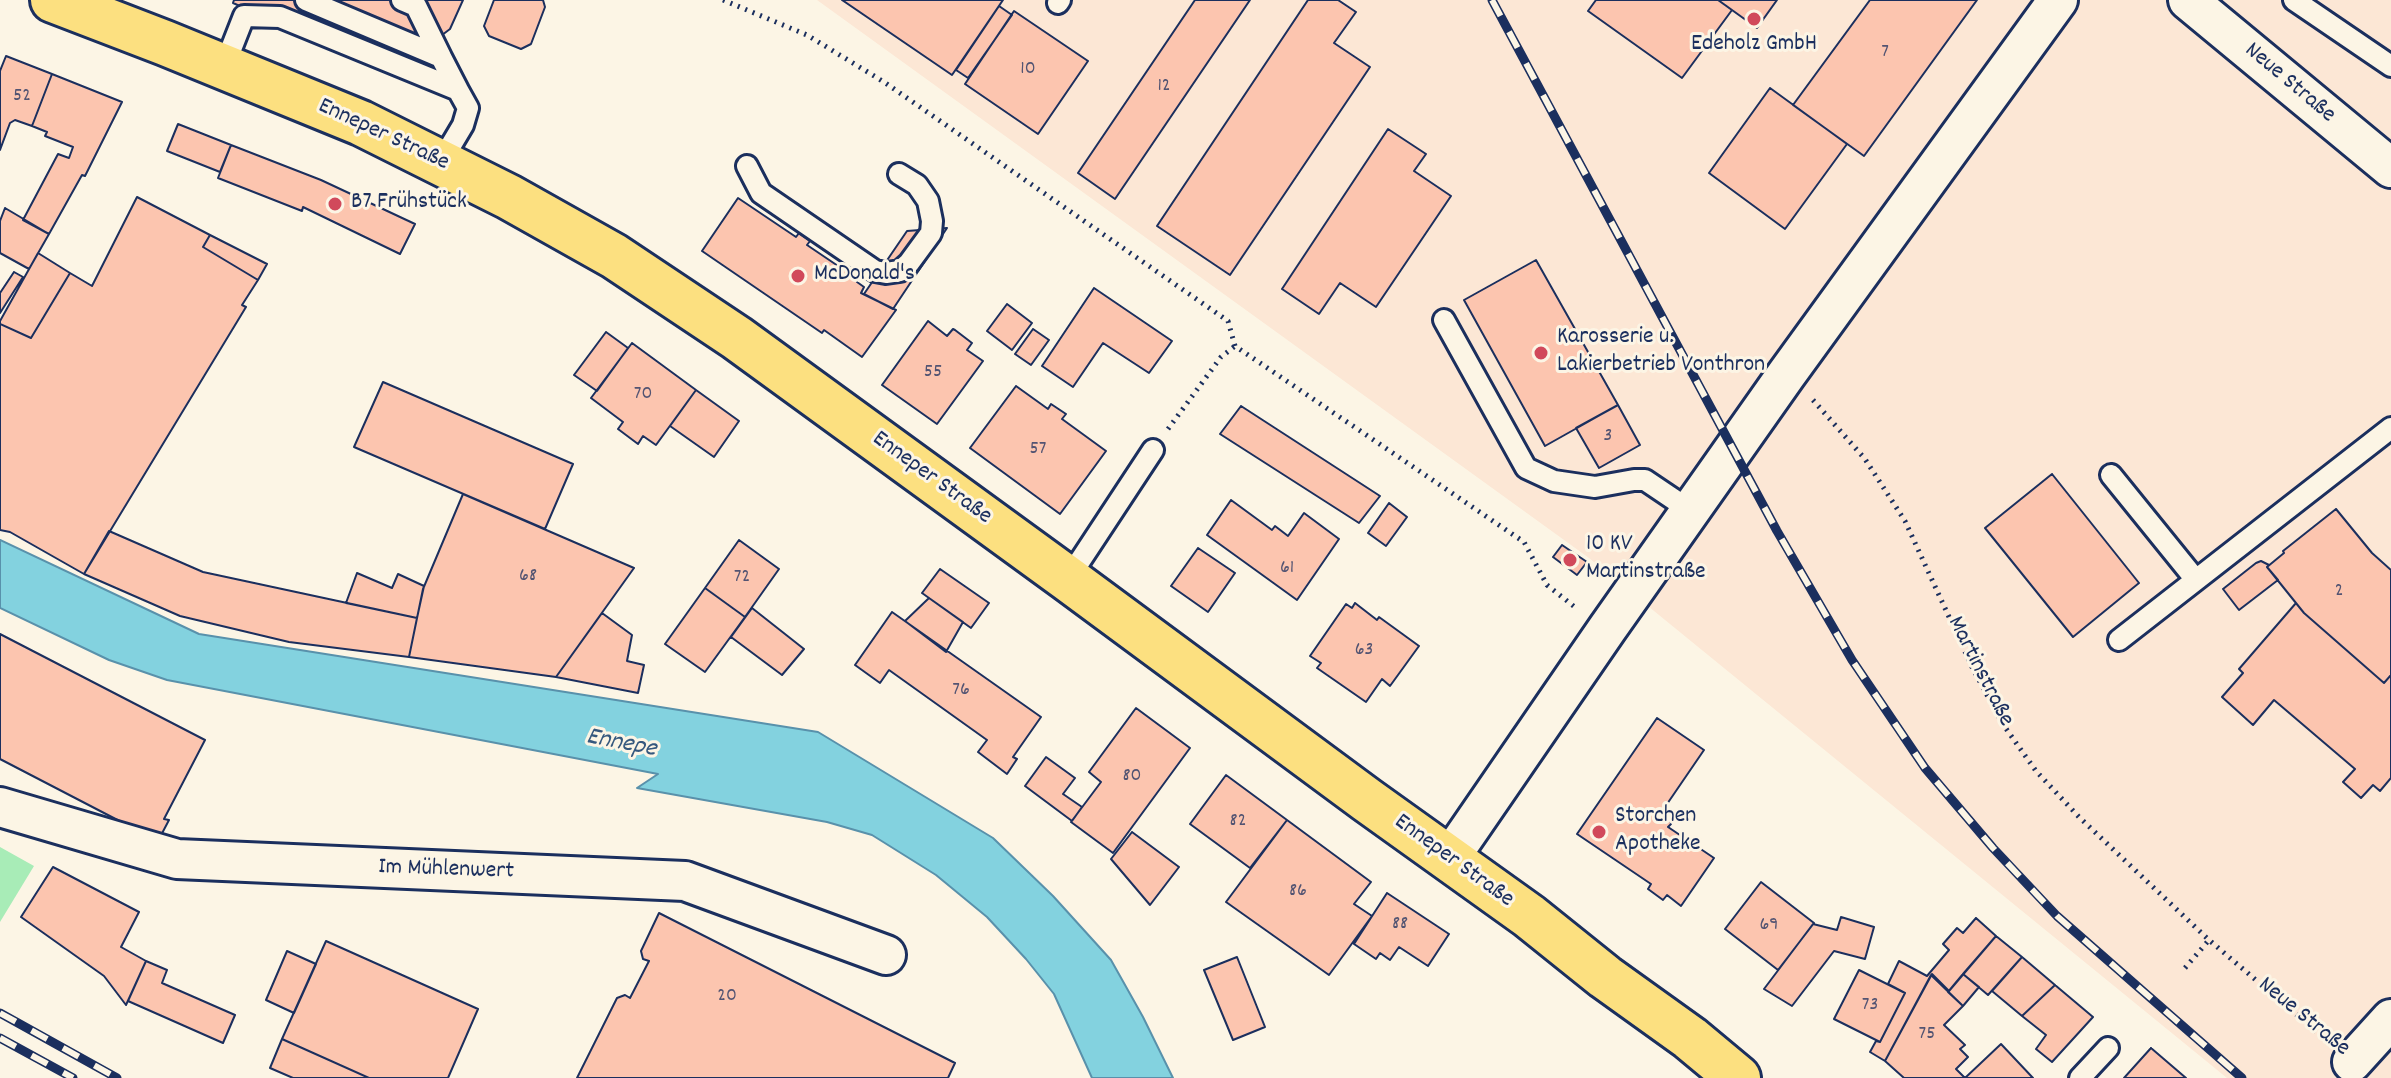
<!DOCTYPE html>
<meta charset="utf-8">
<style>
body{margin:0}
canvas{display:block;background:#fcf5e5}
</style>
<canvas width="2391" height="1078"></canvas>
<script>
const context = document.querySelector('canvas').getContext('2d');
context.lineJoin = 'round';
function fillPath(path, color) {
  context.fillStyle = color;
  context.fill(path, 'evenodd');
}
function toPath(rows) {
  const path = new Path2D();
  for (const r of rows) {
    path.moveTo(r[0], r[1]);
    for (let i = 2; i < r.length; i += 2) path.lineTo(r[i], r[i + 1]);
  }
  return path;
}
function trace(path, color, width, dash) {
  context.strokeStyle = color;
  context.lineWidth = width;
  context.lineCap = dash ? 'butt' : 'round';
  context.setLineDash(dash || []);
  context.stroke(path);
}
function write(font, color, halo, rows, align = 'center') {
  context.font = font + ' Dekko,sans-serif';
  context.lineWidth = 6;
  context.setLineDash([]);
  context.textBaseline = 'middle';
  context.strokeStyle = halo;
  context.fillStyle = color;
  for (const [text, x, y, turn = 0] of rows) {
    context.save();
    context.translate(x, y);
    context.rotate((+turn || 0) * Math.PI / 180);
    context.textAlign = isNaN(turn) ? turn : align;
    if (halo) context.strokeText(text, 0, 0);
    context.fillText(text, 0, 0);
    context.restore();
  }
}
fillPath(toPath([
 [817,0,2391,0,2391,1078,2227,1078,1589,558]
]), '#fce7d5');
fillPath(toPath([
 [0,847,34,866,0,922]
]), '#a8ecb7');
const water = toPath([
 [0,540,199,634,818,732,993,838,1053,896,1111,960,1143,1017,1173,1078,1092,1078,1054,994,1026,959,987,917,936,875,872,835,827,822,637,788,658,774,167,680,109,660,0,608,0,540]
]);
fillPath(water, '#83d2df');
trace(water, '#5991ab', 2);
const building = toPath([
 [234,0,463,0,450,29,421,51,408,79,233,3,234,0],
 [494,0,543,0,545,7,531,44,521,49,489,36,484,26,494,0],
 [842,0,1003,0,952,75,842,0],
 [1195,0,1250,0,1115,199,1078,173,1195,0],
 [1308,0,1338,0,1356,12,1334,43,1370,67,1230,275,1157,226,1308,0],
 [1596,0,1718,0,1732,10,1682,78,1588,11,1596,0],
 [1718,0,1777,0,1757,28,1718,0],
 [1870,0,1977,0,1864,156,1793,105,1870,0],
 [999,6,1012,15,968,78,956,70,999,6],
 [1014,11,1088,61,1038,134,965,84,1014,11],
 [6,56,52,74,32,126,15,120,10,123,0,150,0,71,6,56],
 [52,74,122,102,85,176,82,175,49,234,23,220,58,154,69,158,73,147,45,136,47,132,32,126,52,74],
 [1770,88,1847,144,1785,229,1709,173,1770,88],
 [178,124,231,145,220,172,167,151,178,124],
 [1388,129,1426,154,1414,171,1451,196,1376,307,1340,283,1319,314,1282,289,1388,129],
 [231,145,321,180,415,224,400,254,303,207,302,211,218,178,231,145],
 [137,197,210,235,203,247,258,280,242,305,246,307,84,574,10,532,0,530,0,324,31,338,70,273,92,286,137,197],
 [738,198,796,237,799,233,810,241,807,245,844,270,847,266,857,270,857,282,864,287,861,293,896,310,862,357,824,330,822,333,702,251,738,198],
 [5,208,49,234,29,269,0,253,0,221,5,208],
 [947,228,893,309,864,294,907,231,947,228],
 [210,235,267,264,258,280,203,247,210,235],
 [38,253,70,273,31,338,0,324,0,321,38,253],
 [1536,260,1618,405,1545,446,1464,300,1536,260],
 [14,272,23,277,0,313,0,293,14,272],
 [1094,288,1172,341,1149,373,1103,343,1073,387,1042,366,1094,288],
 [1007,304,1032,323,1012,350,987,331,1007,304],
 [928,321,947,336,953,329,955,330,972,343,967,350,983,361,937,424,882,385,928,321],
 [1033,329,1049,340,1031,365,1015,354,1033,329],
 [606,332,628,348,597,391,574,375,606,332],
 [632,343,696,390,656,445,643,436,638,444,618,429,623,422,591,398,632,343],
 [383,382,573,464,545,529,354,447,383,382],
 [1016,386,1048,409,1051,404,1066,414,1062,419,1106,451,1060,514,970,448,1016,386],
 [696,390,739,421,714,457,670,426,696,390],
 [1618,405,1640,445,1599,468,1576,428,1618,405],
 [1241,406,1380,496,1359,523,1220,434,1241,406],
 [2052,474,2139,583,2073,637,1985,528,2052,474],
 [463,494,634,568,556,677,409,657,423,589,463,494],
 [1231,500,1272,530,1275,526,1288,536,1304,513,1339,539,1297,600,1207,535,1231,500],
 [1389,503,1407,517,1386,546,1368,533,1389,503],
 [2336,509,2372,553,2391,570,2391,675,2384,683,2304,613,2267,567,2284,553,2283,551,2336,509],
 [109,531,203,572,417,618,409,657,289,642,180,616,84,574,109,531],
 [739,540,779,569,745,617,705,588,739,540],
 [1562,545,1587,562,1577,575,1553,557,1562,545],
 [1198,548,1235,573,1208,612,1171,586,1198,548],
 [2261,561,2269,565,2267,567,2278,580,2239,610,2223,589,2256,563,2261,561],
 [940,569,989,603,971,628,922,593,940,569],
 [357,573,392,588,398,574,424,586,417,618,346,603,357,573],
 [705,588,745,617,705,672,665,644,705,588],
 [929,598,963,622,946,652,905,621,929,598],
 [1355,603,1377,620,1379,617,1419,646,1390,686,1382,679,1366,702,1317,668,1321,663,1310,656,1346,604,1352,608,1355,603],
 [2296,603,2304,613,2384,683,2391,675,2391,778,2380,791,2373,785,2361,798,2343,782,2355,769,2274,700,2253,725,2222,697,2243,673,2239,669,2296,603],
 [752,608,804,649,782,675,731,637,752,608],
 [892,612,1041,717,1013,757,1017,759,1007,774,978,752,987,740,889,670,880,683,855,665,892,612],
 [602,613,632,635,627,661,644,665,638,693,556,677,602,613],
 [0,634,205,740,164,819,169,820,158,841,0,759,0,634],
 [1136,708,1190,748,1113,853,1071,822,1101,782,1089,772,1136,708],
 [1657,718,1704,750,1665,807,1669,809,1671,824,1668,827,1714,858,1681,906,1667,895,1663,900,1648,889,1651,884,1577,834,1657,718],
 [1046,757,1075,778,1063,794,1082,807,1072,821,1025,786,1046,757],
 [1226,775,1287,820,1250,868,1190,824,1226,775],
 [1287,820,1371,882,1354,904,1372,916,1329,975,1226,902,1287,820],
 [1132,832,1179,867,1150,905,1111,859,1132,832],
 [53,867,139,912,121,947,146,961,126,1005,104,976,21,917,53,867],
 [1761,882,1814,923,1778,970,1725,929,1761,882],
 [1387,893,1449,934,1428,966,1399,947,1390,960,1380,953,1376,959,1354,944,1387,893],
 [659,913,955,1063,948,1078,577,1078,617,998,625,995,630,998,649,961,643,959,641,951,659,913],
 [1841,917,1874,927,1865,959,1834,951,1792,1006,1764,989,1813,924,1837,930,1841,917],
 [1976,918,1996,936,1949,991,1932,974,1885,1061,1870,1052,1876,1041,1880,1042,1905,993,1888,984,1899,961,1927,976,1949,950,1943,944,1957,928,1963,933,1976,918],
 [1996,936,2022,957,1988,995,1963,974,1996,936],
 [326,941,478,1009,448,1078,369,1078,282,1039,326,941],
 [287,951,316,964,294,1013,266,1000,287,951],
 [1237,957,1265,1027,1233,1040,1204,970,1237,957],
 [2022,957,2055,985,2022,1016,1992,991,2022,957],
 [146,961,167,970,162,983,235,1015,223,1043,128,1001,146,961],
 [1859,970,1905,993,1880,1042,1834,1019,1859,970],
 [1963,974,1979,987,1963,1006,1948,992,1963,974],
 [1931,975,1963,1006,1944,1025,1965,1045,1960,1049,1968,1057,1956,1069,1965,1078,1904,1078,1885,1061,1931,975],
 [2055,985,2093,1017,2052,1062,2036,1049,2046,1035,2022,1016,2055,985],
 [282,1039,369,1078,293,1078,270,1068,282,1039],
 [2001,1044,2033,1078,1965,1078,2001,1044],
 [2151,1048,2186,1078,2124,1078,2151,1048]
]);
fillPath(building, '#fcc5af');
trace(building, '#1b2f5e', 2);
const service = toPath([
 [306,0,441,57,458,90],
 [402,0,416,6,441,57],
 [2294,0,2391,66],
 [1058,3,1060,0],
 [224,67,244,16,280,17,458,90,468,108,463,125,441,162],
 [747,166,761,193,875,271,886,273,900,271,909,263,931,233,932,221,928,201,917,185,899,174],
 [1444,320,1526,468,1554,481,1595,487,1634,480,1645,480,1691,511],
 [2111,475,2196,580],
 [1068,579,1153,450],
 [2119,640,2391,428],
 [2080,1078,2108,1048]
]);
const minor = toPath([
 [2188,0,2391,168],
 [0,807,177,859,685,881,886,955],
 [1449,859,1607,629,1786,375,2058,0],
 [2352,1062,2391,1019]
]);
const primary = toPath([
 [53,0,165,43,361,123,509,197,614,256,737,338,1068,579,1367,800,1529,916,1605,977,1690,1038,1738,1078]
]);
trace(service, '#1b2f5e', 26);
trace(minor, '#1b2f5e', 44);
trace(primary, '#1b2f5e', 50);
trace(toPath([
 [723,0,807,35,884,82,1228,321,1235,346,1524,542,1547,585,1576,608],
 [1813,400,1865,459,1905,521,1972,667,2002,723,2036,771,2079,817,2209,940,2325,1039],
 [1168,429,1221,357,1235,346],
 [2185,968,2209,940]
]), '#1b2f5e', 5, [2, 6]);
trace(service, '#fcf5e5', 20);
trace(minor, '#fcf5e5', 38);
trace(primary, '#fce080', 44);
const rail = toPath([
 [1492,0,1777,531,1852,660,1925,768,1993,848,2057,916,2242,1078],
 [0,1013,117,1078],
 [0,1038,73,1078]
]);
trace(rail, '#1b2f5e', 9);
trace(rail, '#fcf5e5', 6, [18]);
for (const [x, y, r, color] of [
 [1754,19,8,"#d1495b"],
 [335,204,8,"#d1495b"],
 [798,276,8,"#d1495b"],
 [1541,353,8,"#d1495b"],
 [1570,560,8,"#d1495b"],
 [1599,832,8,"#d1495b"]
]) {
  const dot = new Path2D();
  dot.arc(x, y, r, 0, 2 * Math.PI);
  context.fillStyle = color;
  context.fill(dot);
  trace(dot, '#fcf5e5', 3);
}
write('20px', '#535472', null, [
 ["7",1885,53],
 ["10",1028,70],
 ["12",1164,87],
 ["52",22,97],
 ["55",933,373],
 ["70",643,395],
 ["3",1608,437],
 ["57",1038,450],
 ["61",1287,569],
 ["68",528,577],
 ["72",742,578],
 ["2",2339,592],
 ["63",1364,651],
 ["76",961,691],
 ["80",1132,777],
 ["82",1238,822],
 ["86",1298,892],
 ["88",1400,925],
 ["69",1769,926],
 ["20",727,997],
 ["73",1870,1006],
 ["75",1927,1035]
]);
write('24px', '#1b2f5e', '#fcf5e5', [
 ["Edeholz GmbH",1754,46,"center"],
 ["B7 Frühstück",351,204],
 ["McDonald's",814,276],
 ["Karosserie u.",1557,339],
 ["Lakierbetrieb Vonthron",1557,367],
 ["10 KV",1586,546],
 ["Martinstraße",1586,574],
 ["Storchen",1615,818],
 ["Apotheke",1615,846]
], 'left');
write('24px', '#1b2f5e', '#fcf5e5', [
 ["Neue Straße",2289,84,40],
 ["Enneper Straße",383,136,25],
 ["Enneper Straße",931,479,36],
 ["Martinstraße",1979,672,63],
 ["Enneper Straße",1453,862,36],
 ["Im Mühlenwert",446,871,2],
 ["Neue Straße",2303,1018,39]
]);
write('italic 26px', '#35587e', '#fcf5e5', [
 ["Ennepe",621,745,11]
]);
</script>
